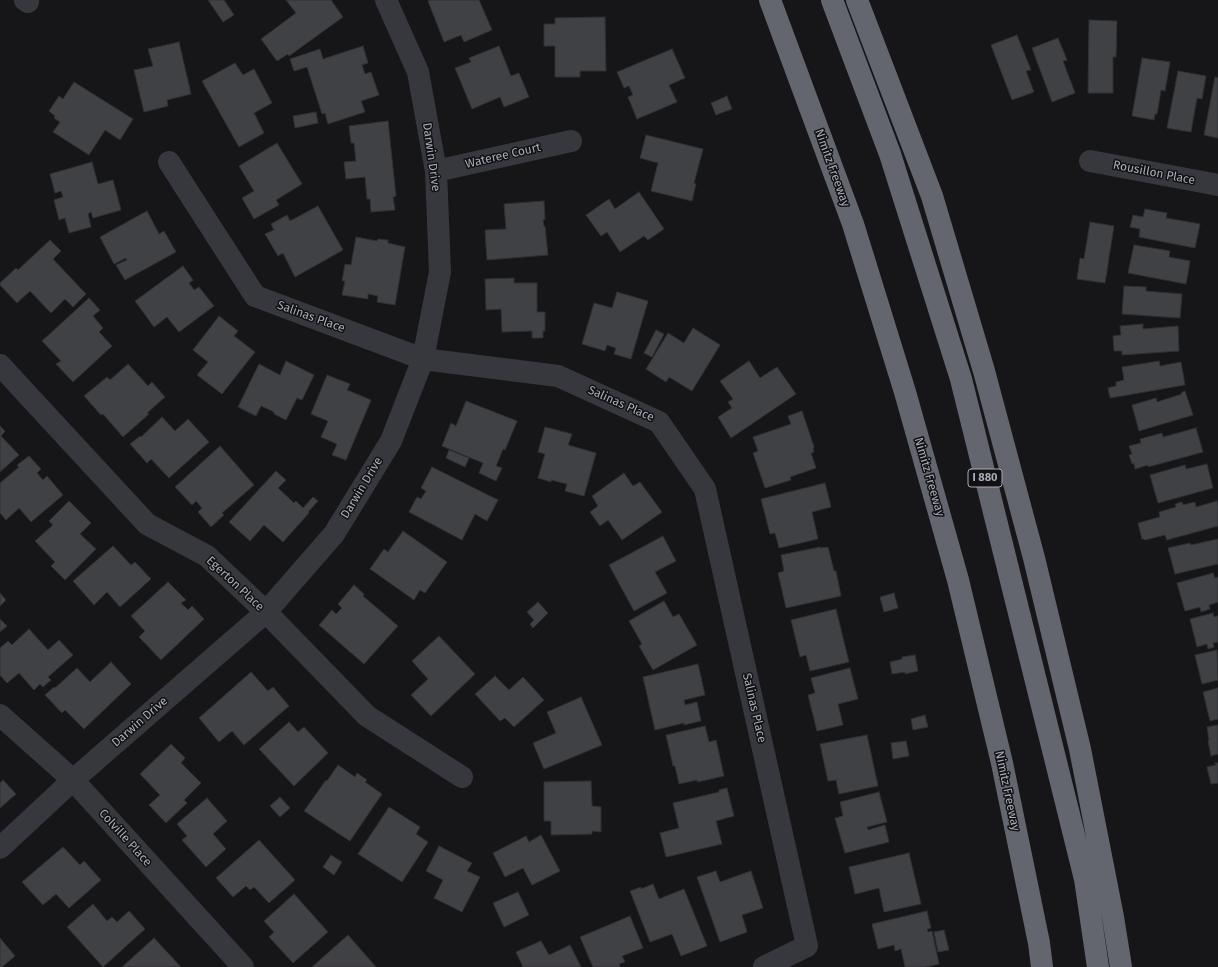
<!DOCTYPE html>
<style>
body{margin:0}
canvas{display:block;background:#161618}
</style>
<canvas width="1218" height="967"></canvas>
<script>
const context = document.querySelector('canvas').getContext('2d');
context.lineJoin = 'round';
function fillPath(path, color) {
  context.fillStyle = color;
  context.fill(path, 'evenodd');
}
function toPath(rows) {
  const path = new Path2D();
  for (const r of rows) {
    path.moveTo(r[0], r[1]);
    for (let i = 2; i < r.length; i += 2) path.lineTo(r[i], r[i + 1]);
  }
  return path;
}
function trace(path, color, width, dash) {
  context.strokeStyle = color;
  context.lineWidth = width;
  context.lineCap = dash ? 'butt' : 'round';
  context.setLineDash(dash || []);
  context.stroke(path);
}
function write(font, color, halo, rows, align = 'center') {
  context.font = font + ' "Fira Sans",sans-serif';
  context.lineWidth = 3;
  context.setLineDash([]);
  context.textBaseline = 'middle';
  context.strokeStyle = halo;
  context.fillStyle = color;
  for (const [text, x, y, turn = 0] of rows) {
    context.save();
    context.translate(x, y);
    context.rotate((+turn || 0) * Math.PI / 180);
    context.textAlign = isNaN(turn) ? turn : align;
    if (halo) context.strokeText(text, 0, 0);
    context.fillText(text, 0, 0);
    context.restore();
  }
}
const building = toPath([
 [208,0,224,0,234,15,223,22,208,0],
 [286,0,331,0,343,17,289,56,288,54,277,61,261,39,296,13,286,0],
 [430,0,479,0,492,30,464,42,461,35,444,42,428,1,430,0],
 [605,17,606,71,580,71,580,77,555,77,555,46,544,46,544,24,555,24,555,18,605,17],
 [1089,20,1117,21,1116,57,1113,57,1113,93,1088,93,1089,20],
 [1017,35,1031,70,1026,71,1034,92,1012,100,991,45,1017,35],
 [1058,38,1067,60,1063,61,1075,93,1052,102,1032,48,1058,38],
 [179,42,191,94,167,100,168,106,144,112,134,70,153,66,148,49,179,42],
 [363,46,368,63,362,65,365,74,371,72,379,95,361,101,365,112,328,124,325,113,322,114,307,67,294,71,290,59,320,49,323,59,363,46],
 [499,46,511,76,519,73,529,97,504,107,500,97,472,109,455,68,471,62,469,58,499,46],
 [672,49,685,78,669,85,677,102,637,119,628,97,633,95,629,86,624,88,617,72,672,49],
 [1142,58,1170,62,1165,91,1161,90,1157,114,1155,114,1154,120,1132,116,1142,58],
 [235,63,243,75,254,69,272,103,254,113,264,133,239,147,202,81,235,63],
 [1178,71,1206,76,1202,99,1197,98,1191,132,1167,128,1178,71],
 [1215,77,1218,78,1218,138,1204,135,1215,77],
 [74,82,133,119,120,140,105,130,89,155,53,132,60,122,54,118,55,116,49,111,59,96,63,99,74,82],
 [727,96,732,109,716,115,711,103,727,96],
 [316,112,318,123,295,128,293,116,316,112],
 [388,121,396,196,393,197,395,210,371,212,370,199,367,199,365,177,346,179,344,162,356,161,354,143,351,143,349,126,388,121],
 [646,135,703,149,694,183,696,184,692,201,651,191,658,163,640,158,646,135],
 [277,143,302,184,276,200,279,205,254,219,242,198,254,191,239,166,277,143],
 [92,162,98,184,113,180,121,210,93,218,91,212,88,214,91,227,69,233,65,218,59,220,54,200,63,197,61,191,55,193,50,174,92,162],
 [639,192,664,229,648,240,644,236,620,252,607,232,601,236,586,215,609,199,615,209,639,192],
 [544,201,545,219,543,220,544,227,545,226,548,255,487,260,485,230,506,229,504,204,544,201],
 [318,206,343,250,295,277,283,253,278,256,265,234,274,230,271,224,287,215,290,221,318,206],
 [1145,209,1167,213,1166,218,1200,224,1195,248,1139,237,1140,229,1130,227,1133,215,1143,217,1145,209],
 [147,211,159,234,164,231,176,252,125,280,116,265,127,260,126,258,114,264,100,237,147,211],
 [1090,222,1114,226,1105,283,1077,279,1080,258,1084,259,1090,222],
 [356,237,377,241,378,239,388,240,388,243,405,247,395,305,377,302,378,296,368,294,368,299,342,295,345,281,342,281,345,264,351,265,356,237],
 [50,240,61,251,53,259,86,294,73,307,65,299,51,313,30,291,17,303,0,285,0,283,16,268,18,270,50,240],
 [1134,245,1170,251,1169,257,1190,261,1186,284,1128,273,1134,245],
 [183,266,193,280,189,283,194,290,199,287,214,306,179,332,167,317,154,327,135,301,183,266],
 [514,278,514,283,537,283,537,312,545,312,545,331,543,331,543,338,532,338,532,331,502,332,501,309,486,310,485,279,514,278],
 [1124,286,1146,287,1146,291,1182,294,1180,318,1122,314,1124,286],
 [617,292,648,301,631,359,614,354,616,348,607,345,605,351,582,344,594,303,612,308,617,292],
 [89,298,100,310,93,316,103,328,99,332,112,346,73,382,56,364,61,361,42,341,89,298],
 [219,316,238,331,234,336,255,352,222,394,197,375,208,362,193,350,219,316],
 [1143,324,1143,329,1178,326,1179,351,1122,355,1122,351,1114,351,1113,336,1121,335,1120,326,1143,324],
 [693,328,720,345,692,391,669,377,666,382,646,369,668,333,684,343,693,328],
 [656,330,664,334,652,357,644,353,656,330],
 [286,361,314,375,302,400,297,398,286,420,274,414,274,412,261,406,256,416,238,407,259,364,280,375,286,361],
 [749,361,760,378,777,367,796,394,731,438,718,417,732,408,728,402,733,399,720,381,749,361],
 [1159,361,1160,366,1181,362,1185,385,1110,398,1108,388,1116,386,1116,382,1124,380,1122,367,1159,361],
 [128,364,148,386,152,382,165,397,147,413,149,414,123,437,103,414,101,415,84,396,107,377,110,380,128,364],
 [327,375,350,384,347,390,371,400,346,460,332,455,337,444,321,437,328,421,311,414,327,375],
 [1185,391,1193,415,1139,431,1132,405,1156,398,1157,402,1182,394,1181,393,1185,391],
 [466,401,517,421,505,450,503,449,496,466,502,468,496,481,479,473,483,463,442,446,451,423,456,426,466,401],
 [802,411,814,447,813,448,814,452,811,453,816,468,790,477,791,480,765,488,753,453,758,451,753,437,791,424,788,416,802,411],
 [162,417,175,431,188,419,209,442,169,478,151,459,147,463,130,444,140,436,141,437,162,417],
 [0,426,5,431,1,436,19,455,0,472,0,426],
 [545,427,572,434,568,445,596,453,584,496,565,491,567,484,551,480,551,482,538,478,545,454,538,452,545,427],
 [1196,428,1203,452,1148,467,1148,465,1135,469,1134,463,1132,464,1129,455,1132,454,1129,446,1141,443,1140,439,1162,433,1163,437,1196,428],
 [220,446,254,485,222,513,224,515,211,527,198,512,202,508,196,501,192,505,175,487,220,446],
 [449,450,469,458,465,467,446,458,449,450],
 [29,456,41,469,37,473,43,480,47,476,63,495,31,522,19,508,6,520,0,513,0,483,19,467,17,465,29,456],
 [1207,464,1213,488,1158,503,1150,475,1185,465,1186,469,1207,464],
 [432,467,498,500,487,521,475,514,462,540,409,512,417,497,421,499,426,491,421,488,432,467],
 [276,471,286,480,278,488,294,503,296,501,303,508,313,497,318,501,308,512,309,513,283,542,264,525,250,541,229,522,276,471],
 [624,473,633,486,640,482,662,512,622,540,608,520,600,526,590,512,598,506,592,496,624,473],
 [825,483,831,507,812,512,818,539,779,548,775,533,770,534,761,499,825,483],
 [69,501,91,523,80,534,96,549,65,580,51,566,55,562,35,541,53,525,49,521,69,501],
 [1217,501,1218,505,1218,526,1167,540,1165,535,1145,540,1144,539,1142,539,1138,523,1160,517,1159,512,1176,507,1175,504,1182,502,1183,505,1195,502,1196,507,1217,501],
 [403,531,447,562,425,593,420,590,414,600,370,569,384,549,388,552,403,531],
 [663,536,676,561,655,572,667,593,634,611,609,565,663,536],
 [1218,539,1218,564,1175,574,1168,548,1190,543,1191,545,1218,539],
 [113,546,131,565,135,562,151,579,120,607,107,592,94,605,73,581,113,546],
 [820,547,820,548,828,547,834,571,836,571,841,596,786,608,778,573,784,571,781,555,820,547],
 [1213,573,1215,578,1218,577,1218,602,1209,605,1210,609,1201,612,1200,607,1185,611,1177,583,1213,573],
 [168,582,186,600,181,603,188,610,192,606,204,619,161,660,139,637,145,631,131,616,168,582],
 [354,585,364,594,363,596,398,626,364,664,319,625,332,610,336,614,342,608,338,604,354,585],
 [0,593,6,600,0,606,0,593],
 [894,593,898,608,884,612,880,597,894,593],
 [664,601,673,617,679,614,697,645,653,670,639,646,642,644,629,621,664,601],
 [538,602,548,613,533,628,530,624,534,620,527,612,538,602],
 [836,609,849,662,810,671,806,655,800,657,791,620,836,609],
 [1213,613,1214,617,1218,616,1218,642,1213,643,1214,647,1208,649,1207,644,1197,647,1190,619,1213,613],
 [0,619,7,626,0,632,0,619],
 [29,629,48,650,59,640,73,655,48,677,51,680,43,687,40,684,34,690,19,673,7,683,0,675,0,648,8,641,12,645,29,629],
 [439,636,475,674,431,716,411,695,428,679,412,661,439,636],
 [1217,650,1218,680,1202,684,1195,655,1217,650],
 [915,655,918,671,905,674,905,672,892,674,890,662,902,659,902,657,915,655],
 [111,662,131,684,84,729,65,710,62,713,45,695,54,687,55,688,77,668,90,682,111,662],
 [698,664,705,695,684,700,685,705,697,702,701,721,684,725,684,723,655,730,643,677,698,664],
 [850,668,858,699,838,704,843,725,817,731,808,695,815,693,811,678,850,668],
 [251,672,268,691,273,687,289,706,244,745,232,731,219,742,199,718,251,672],
 [495,676,509,690,523,677,544,700,514,727,505,718,500,721,475,694,495,676],
 [1218,688,1218,719,1210,721,1203,692,1218,688],
 [581,697,602,745,544,769,533,743,556,733,547,712,581,697],
 [925,715,928,727,913,730,911,719,925,715],
 [289,722,298,732,304,727,328,753,294,786,259,749,289,722],
 [1218,725,1218,754,1211,756,1208,741,1209,740,1207,727,1218,725],
 [705,726,709,742,716,740,724,776,697,782,697,780,679,784,675,766,673,766,666,735,705,726],
 [867,735,878,786,839,794,836,780,828,781,820,744,867,735],
 [906,741,909,756,893,759,891,743,906,741],
 [171,744,185,758,181,763,201,783,184,800,187,803,166,823,149,805,160,795,140,774,171,744],
 [1215,763,1218,763,1218,783,1211,784,1207,767,1216,765,1215,763],
 [338,765,355,777,357,773,367,780,365,782,382,794,350,841,304,811,326,780,327,781,338,765],
 [3,780,16,794,0,808,0,783,3,780],
 [591,781,592,806,601,807,601,832,592,831,592,834,551,835,551,821,544,821,544,782,591,781],
 [727,788,734,816,716,821,722,844,666,857,660,833,679,828,673,803,719,792,719,790,727,788],
 [879,792,887,822,867,827,868,830,885,825,889,842,845,853,835,818,843,816,840,802,879,792],
 [280,797,290,808,280,817,270,806,280,797],
 [207,798,227,821,213,834,226,849,206,867,182,840,187,836,177,824,207,798],
 [389,807,420,827,416,834,428,842,402,882,358,854,389,807],
 [541,835,560,871,532,885,523,868,505,877,493,853,526,836,529,842,541,835],
 [259,840,295,880,269,903,254,887,250,890,246,886,233,897,216,878,259,840],
 [439,846,472,863,467,871,480,877,462,912,434,898,443,880,426,871,439,846],
 [63,847,80,865,84,861,101,880,69,908,56,894,43,905,22,882,63,847],
 [909,853,921,904,884,912,879,888,855,894,849,867,909,853],
 [331,855,342,862,334,875,323,867,331,855],
 [716,871,720,882,751,871,763,908,742,915,747,932,720,942,697,877,716,871],
 [653,884,659,899,684,889,707,946,681,956,672,934,650,942,630,891,641,887,641,889,653,884],
 [518,892,529,915,504,927,493,903,518,892],
 [294,894,328,932,293,963,269,937,274,932,264,921,294,894],
 [93,904,107,921,112,917,117,922,129,911,145,929,103,967,67,927,93,904],
 [927,911,931,928,927,929,928,932,932,931,939,964,926,967,905,967,901,949,895,951,894,945,878,949,872,924,927,911],
 [630,916,643,948,622,956,625,962,619,964,620,967,593,967,580,937,630,916],
 [944,930,949,950,938,952,934,932,944,930],
 [348,935,376,967,312,967,348,935],
 [0,938,15,956,2,967,0,967,0,938],
 [154,938,181,967,122,967,154,938],
 [541,941,549,955,570,945,581,967,523,967,516,952,541,941]
]);
fillPath(building, '#404145');
trace(building, '#303034', 1);
trace(toPath([
 [25,0,28,2],
 [1090,161,1218,185],
 [169,162,255,296,423,359,558,376,659,422,705,489,807,946,764,967],
 [436,171,571,141],
 [0,365,147,524,207,556,266,612,367,716,462,777],
 [0,715,73,780,243,967],
 [0,848,73,780,266,612,334,534,391,441,423,359,440,272,436,171,418,72,386,0]
]), '#37383d', 22);
trace(toPath([
 [770,0,853,224,905,392,958,580,1002,763,1039,943,1042,967],
 [832,0,890,154,961,379,1085,879,1098,967],
 [857,0,932,196,984,371,1034,558,1080,749,1113,917,1121,967]
]), '#63666e', 22);
for (const [x, y, w] of [
 [985,478,34]
]) {
  const box = new Path2D();
  box.roundRect(x - w / 2, y - 9, w, 18, 3);
  context.fillStyle = '#111113';
  context.fill(box);
  trace(box, '#a8adb8', 1);
}
write('bold 11px', '#a8adb8', null, [
 ["I 880",985,478]
]);
write('12px', '#a8adb8', '#111113', [
 ["Wateree Court",503,156,-13],
 ["Darwin Drive",431,157,82],
 ["Nimitz Freeway",832,168,70],
 ["Rousillon Place",1154,173,11],
 ["Salinas Place",311,317,20],
 ["Salinas Place",621,404,24],
 ["Nimitz Freeway",929,477,74],
 ["Darwin Drive",362,488,-59],
 ["Egerton Place",235,584,43],
 ["Salinas Place",754,708,77],
 ["Darwin Drive",140,722,-41],
 ["Nimitz Freeway",1007,791,78],
 ["Colville Place",125,838,48]
]);
</script>
